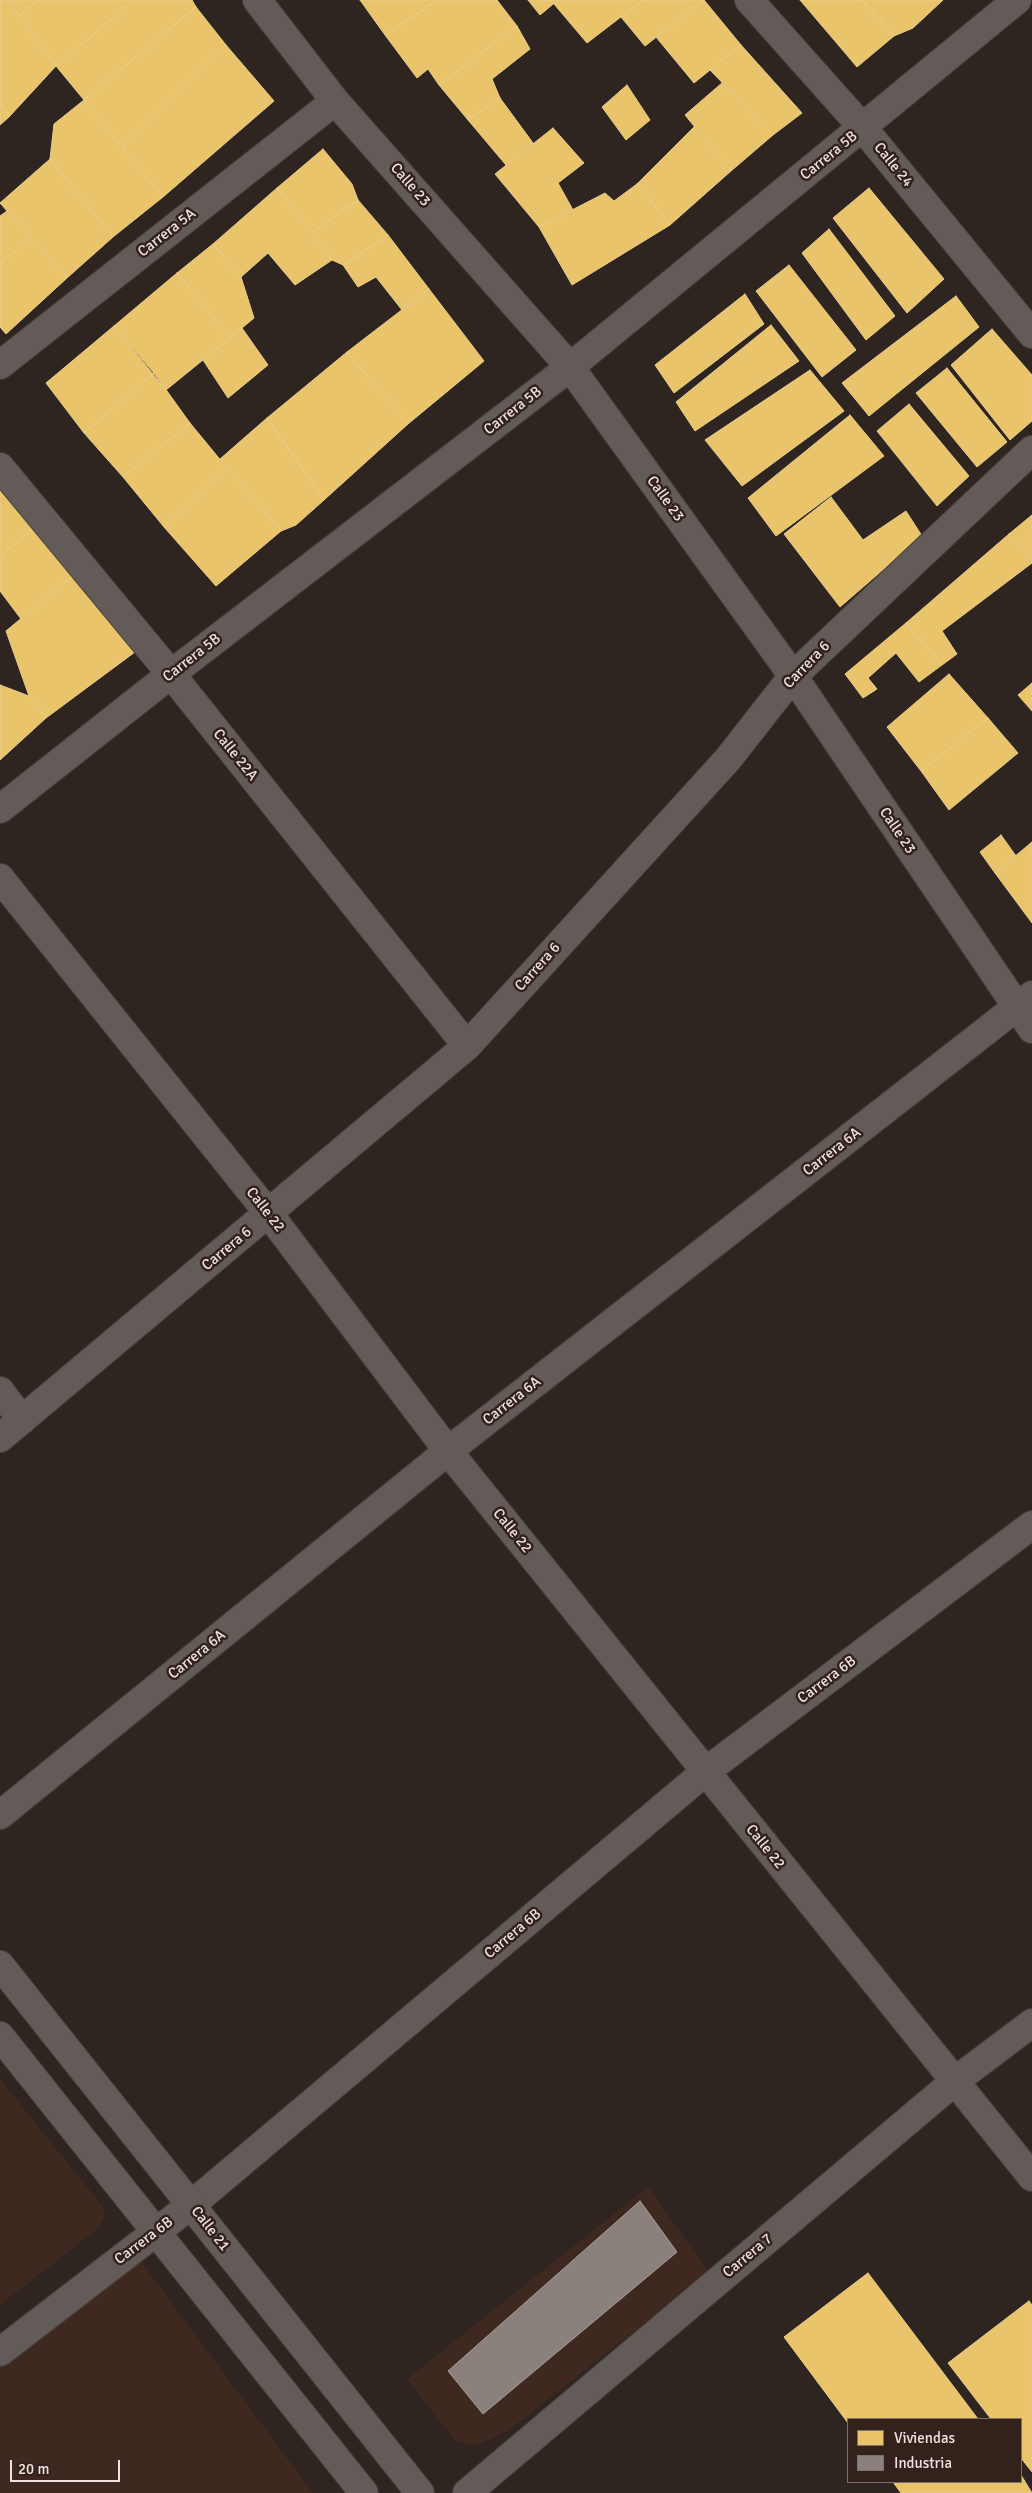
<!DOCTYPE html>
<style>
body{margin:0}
#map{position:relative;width:1032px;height:2493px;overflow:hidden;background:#2e2521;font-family:Signika,sans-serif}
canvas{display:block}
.legend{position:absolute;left:847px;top:2418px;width:175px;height:65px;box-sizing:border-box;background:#33221c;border:1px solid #7e6f6a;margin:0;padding:6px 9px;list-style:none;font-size:15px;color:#eee2de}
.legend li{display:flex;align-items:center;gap:10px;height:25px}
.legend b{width:25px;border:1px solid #7e6f6a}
.scale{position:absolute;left:10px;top:2460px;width:110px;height:22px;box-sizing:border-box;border:2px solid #eee2de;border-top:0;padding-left:6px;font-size:15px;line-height:18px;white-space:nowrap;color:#eee2de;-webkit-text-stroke:4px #33221c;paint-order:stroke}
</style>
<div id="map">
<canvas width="1032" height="2493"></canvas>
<ul class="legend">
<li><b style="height:14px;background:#e9c46a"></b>Viviendas</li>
<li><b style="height:14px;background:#8a817c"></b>Industria</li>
</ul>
<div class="scale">20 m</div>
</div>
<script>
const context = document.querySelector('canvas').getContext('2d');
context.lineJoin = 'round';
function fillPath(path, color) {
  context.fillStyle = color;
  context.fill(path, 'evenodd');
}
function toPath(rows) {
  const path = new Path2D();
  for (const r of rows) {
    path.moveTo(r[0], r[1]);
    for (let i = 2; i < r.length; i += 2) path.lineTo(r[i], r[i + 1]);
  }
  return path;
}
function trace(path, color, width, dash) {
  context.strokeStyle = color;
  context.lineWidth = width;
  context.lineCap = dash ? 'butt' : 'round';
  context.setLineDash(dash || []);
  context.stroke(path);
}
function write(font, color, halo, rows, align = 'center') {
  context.font = font + ' Signika,sans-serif';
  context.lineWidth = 5;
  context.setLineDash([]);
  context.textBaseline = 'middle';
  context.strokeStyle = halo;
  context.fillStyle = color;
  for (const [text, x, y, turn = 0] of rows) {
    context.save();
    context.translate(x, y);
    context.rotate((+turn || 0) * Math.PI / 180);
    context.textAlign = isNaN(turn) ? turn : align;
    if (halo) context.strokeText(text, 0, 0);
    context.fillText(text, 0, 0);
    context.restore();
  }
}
fillPath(toPath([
 [0,2079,105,2209,103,2220,94,2232,0,2305],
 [648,2187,709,2272,509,2430,475,2446,455,2441,407,2379],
 [136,2260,142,2263,313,2493,0,2493,0,2355]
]), '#3e2820');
const homes = toPath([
 [0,0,8,0,56,66,9,117,0,103,0,0],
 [8,0,38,0,20,16,8,0],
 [38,0,134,0,56,66,20,16,38,0],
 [134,0,192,0,196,7,84,100,56,66,134,0],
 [360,0,438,0,385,35,360,0],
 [438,0,497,0,517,26,439,85,428,69,417,78,385,35,438,0],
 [528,0,558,0,540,15,528,0],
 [558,0,643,0,587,43,554,4,558,0],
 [643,0,704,0,645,46,621,17,643,0],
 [704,0,741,45,694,83,656,37,704,0],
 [800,0,862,0,894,36,857,67,800,0],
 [862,0,943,0,913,28,894,36,862,0],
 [196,7,226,45,123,148,84,100,196,7],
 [517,26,530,49,492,79,500,98,468,120,439,85,517,26],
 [226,45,274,101,163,197,123,148,226,45],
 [741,45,802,113,773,135,710,70,741,45],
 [722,83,773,135,731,171,685,115,722,83],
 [627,85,650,120,626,140,602,107,627,85],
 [500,98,533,143,506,165,468,120,500,98],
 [84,100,163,197,113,237,50,159,54,124,84,100],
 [0,103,9,117,0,125,0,103],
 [694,127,731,171,670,225,637,184,694,127],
 [553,128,584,163,558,183,573,210,539,227,495,174,553,128],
 [323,149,352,184,358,200,312,233,277,188,323,149],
 [50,159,113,237,67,278,0,203,50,159],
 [637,184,670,225,572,285,539,227,605,193,614,201,637,184],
 [277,188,332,260,295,285,268,253,241,277,213,244,277,188],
 [869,188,944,279,907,313,833,218,869,188],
 [358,200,388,235,343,265,332,260,312,233,358,200],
 [7,211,31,237,0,264,0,216,7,211],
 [829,229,895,316,866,340,802,253,829,229],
 [388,235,429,289,402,310,376,277,358,287,343,265,388,235],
 [31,237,67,278,6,334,0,327,0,264,31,237],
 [213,244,241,277,254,318,230,338,177,273,213,244],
 [789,265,856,350,822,377,756,291,789,265],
 [177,273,230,338,166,390,114,326,177,273],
 [429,289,484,361,408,424,347,352,429,289],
 [745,294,764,324,674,393,655,365,745,294],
 [956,296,979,327,869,416,842,383,956,296],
 [771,325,799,361,695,431,676,402,771,325],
 [114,326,154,373,84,433,46,383,114,326],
 [242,328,268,365,228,398,203,360,242,328],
 [992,329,1032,375,1032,421,1010,440,951,365,992,329],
 [347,352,408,424,324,500,267,418,347,352],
 [947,368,1007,442,977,467,916,393,947,368],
 [810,370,844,411,742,486,705,440,810,370],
 [154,373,190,423,123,477,84,433,154,373],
 [909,404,969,476,937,506,877,431,909,404],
 [850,415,884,456,776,536,748,498,850,415],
 [267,418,324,500,296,525,281,531,220,459,267,418],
 [190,423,227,468,164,527,123,477,190,423],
 [227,468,281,531,216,586,164,527,227,468],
 [0,489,33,528,0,556,0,489],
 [831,497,863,540,906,511,922,536,840,607,784,534,831,497],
 [1032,515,1032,562,1009,534,1032,515],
 [33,528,72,576,21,619,0,591,0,556,33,528],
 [1009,534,1032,563,942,631,957,654,942,665,906,623,1009,534],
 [72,576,135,652,46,718,29,696,6,631,72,576],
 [906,623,942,665,919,682,896,653,868,678,877,689,863,698,845,674,906,623],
 [949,674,988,718,921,771,887,727,949,674],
 [1032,683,1032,711,1018,695,1032,683],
 [0,685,29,696,46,718,0,760,0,685],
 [988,718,1018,753,949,810,921,771,988,718],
 [1001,835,1016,856,995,873,980,852,1001,835],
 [1032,842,1032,923,995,873,1032,842],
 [868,2273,978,2419,848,2419,848,2423,784,2337,868,2273],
 [1029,2301,1032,2305,1032,2472,1021,2458,1021,2419,991,2419,948,2363,1029,2301],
 [1021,2475,1032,2493,901,2493,893,2482,1021,2482,1021,2475]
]);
fillPath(homes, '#e9c46a');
trace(homes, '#eacd8d', 1);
const industry = toPath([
 [640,2201,677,2252,483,2414,448,2371,640,2201]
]);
fillPath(industry, '#8a817c');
trace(industry, '#a89e99', 1);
const street = toPath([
 [257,0,335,101,570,367,793,676,1032,1029],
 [749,0,863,128,1032,334],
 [0,365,335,101],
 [0,467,171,674,467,1046],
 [0,809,171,674,570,367,1017,0],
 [0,878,269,1214,448,1451,1032,2177],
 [0,1391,22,1420],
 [0,1438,467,1046,728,759,793,676,1032,450],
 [0,1815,448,1451,1032,995],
 [0,2352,191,2205,705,1772,1032,1525],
 [467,2493,955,2081,1032,2023]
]);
const secondary = toPath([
 [0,1965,420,2493],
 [0,2036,364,2493]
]);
trace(street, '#49403d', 30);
trace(secondary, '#49403d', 30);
trace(street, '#625b57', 28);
trace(secondary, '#625b57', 28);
write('15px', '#eee2de', '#33221c', [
 ["Carrera 5B",829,156,-39],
 ["Calle 24",893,165,51],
 ["Calle 23",410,185,49],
 ["Carrera 5A",167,233,-38],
 ["Carrera 5B",513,411,-38],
 ["Calle 23",665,499,54],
 ["Carrera 5B",192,658,-38],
 ["Carrera 6",807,665,-46],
 ["Calle 22A",235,755,51],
 ["Calle 23",897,831,56],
 ["Carrera 6",538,967,-48],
 ["Carrera 6A",832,1152,-38],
 ["Calle 22",265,1210,52],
 ["Carrera 6",227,1249,-40],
 ["Carrera 6A",512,1401,-38],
 ["Calle 22",512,1531,51],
 ["Carrera 6A",197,1655,-39],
 ["Carrera 6B",827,1680,-37],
 ["Calle 22",765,1847,51],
 ["Carrera 6B",513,1934,-40],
 ["Calle 21",210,2229,52],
 ["Carrera 6B",144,2241,-37],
 ["Carrera 7",748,2256,-40]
]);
</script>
